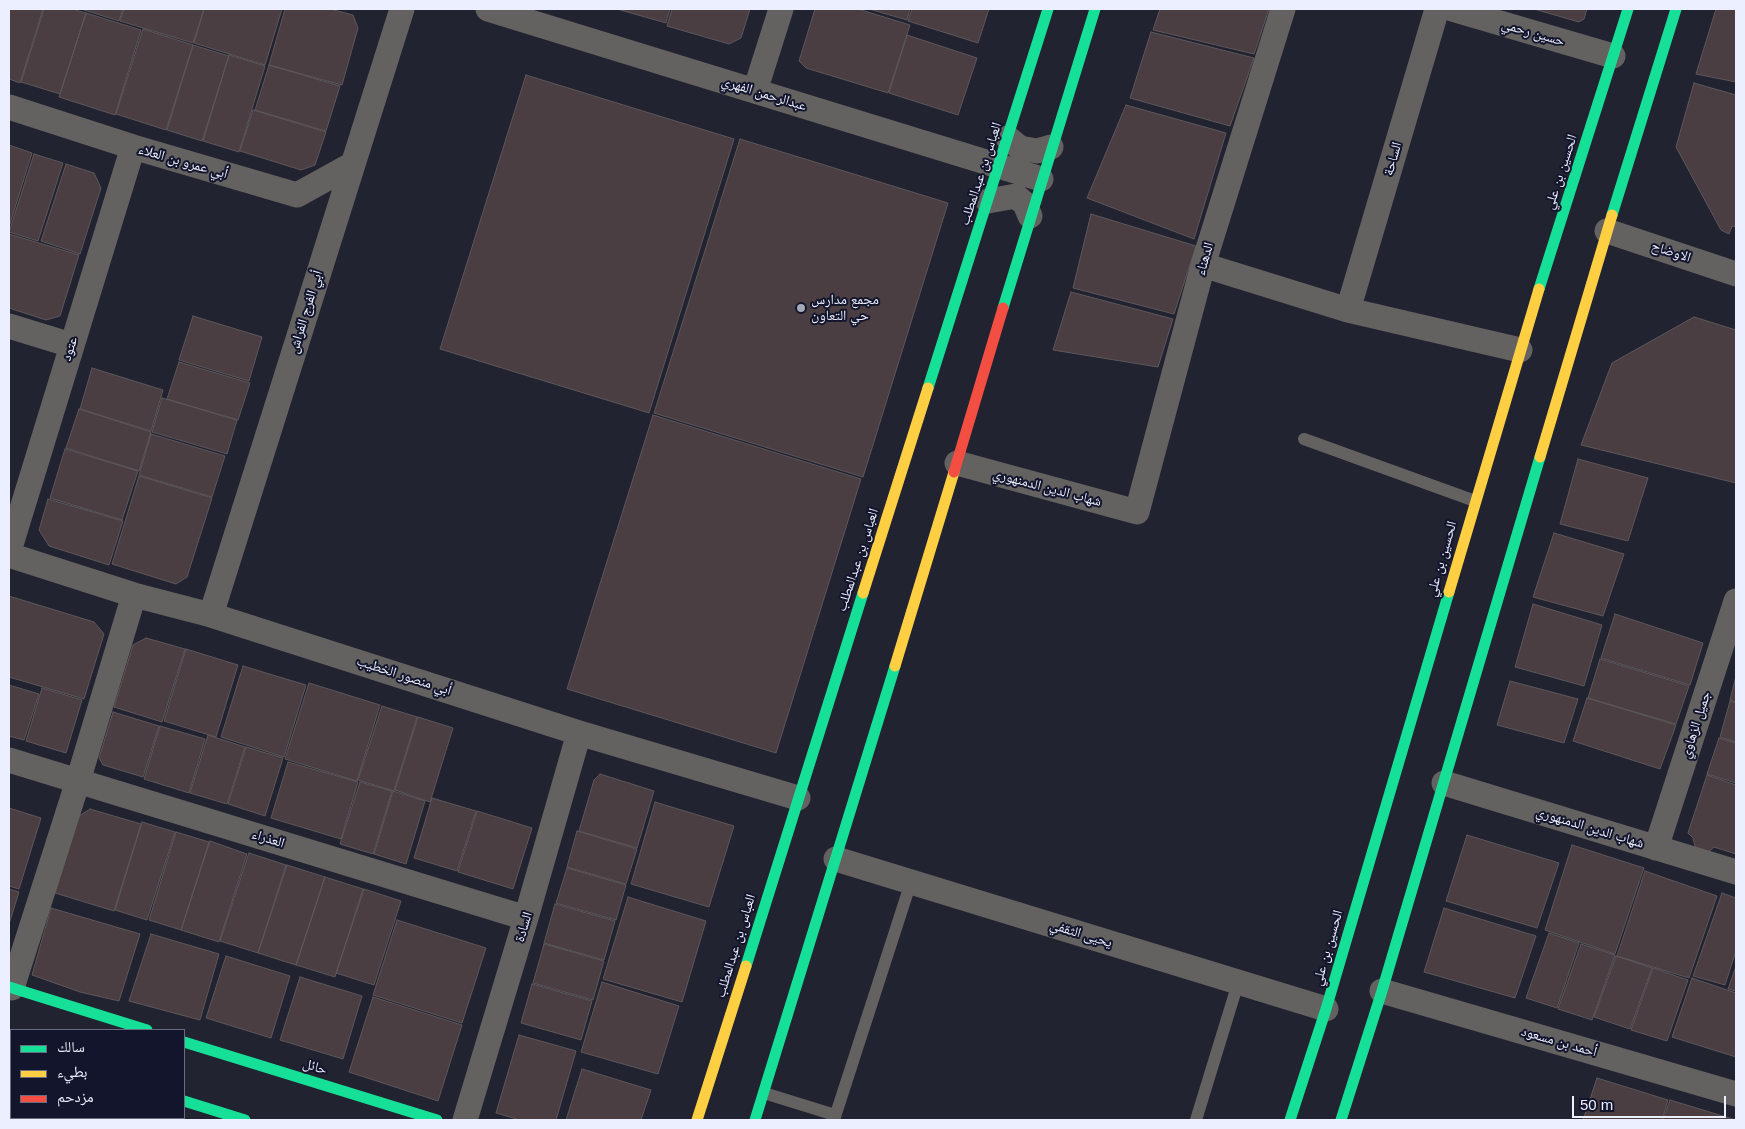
<!DOCTYPE html>
<meta charset="utf-8">
<style>
body{margin:0}
#map{position:relative;width:1745px;height:1129px;overflow:hidden;background:#222330;font-family:Arial,"Noto Naskh Arabic",sans-serif}
canvas{display:block}
.frame{position:absolute;inset:0;border:10px solid #ecefff;pointer-events:none}
.legend{position:absolute;left:10px;top:1029px;width:175px;height:90px;box-sizing:border-box;background:#13152c;border:1px solid #6a6c80;margin:0;padding:6px 9px;list-style:none;font-size:15px;color:#ecefff}
.legend li{display:flex;align-items:center;gap:10px;height:25px}
.legend b{width:25px;border:1px solid #6a6c80}
.scale{position:absolute;left:1572px;top:1096px;width:154px;height:22px;box-sizing:border-box;border:2px solid #ecefff;border-top:0;padding-left:6px;font-size:15px;line-height:18px;white-space:nowrap;color:#ecefff;-webkit-text-stroke:4px #13152c;paint-order:stroke}
</style>
<div id="map">
<canvas width="1745" height="1129"></canvas>
<div class="frame"></div>
<ul class="legend">
<li><b style="height:6px;background:#16e098"></b>سالك</li>
<li><b style="height:6px;background:#ffcf43"></b>بطيء</li>
<li><b style="height:6px;background:#f24e42"></b>مزدحم</li>
</ul>
<div class="scale">50 m</div>
</div>
<script>
const context = document.querySelector('canvas').getContext('2d');
context.lineJoin = 'round';
function fillPath(path, color) {
  context.fillStyle = color;
  context.fill(path, 'evenodd');
}
function toPath(rows) {
  const path = new Path2D();
  for (const r of rows) {
    path.moveTo(r[0], r[1]);
    for (let i = 2; i < r.length; i += 2) path.lineTo(r[i], r[i + 1]);
  }
  return path;
}
function trace(path, color, width, dash) {
  context.strokeStyle = color;
  context.lineWidth = width;
  context.lineCap = dash ? 'butt' : 'round';
  context.setLineDash(dash || []);
  context.stroke(path);
}
function write(font, color, halo, rows, align = 'center') {
  context.font = font + ' Arial,"Noto Naskh Arabic",sans-serif';
  context.lineWidth = 4;
  context.setLineDash([]);
  context.textBaseline = 'middle';
  context.strokeStyle = halo;
  context.fillStyle = color;
  for (const [text, x, y, turn = 0] of rows) {
    context.save();
    context.translate(x, y);
    context.rotate((+turn || 0) * Math.PI / 180);
    context.textAlign = isNaN(turn) ? turn : align;
    if (halo) context.strokeText(text, 0, 0);
    context.fillText(text, 0, 0);
    context.restore();
  }
}
const building = toPath([
 [9,9,43,9,20,83,9,79,9,9],
 [44,9,72,9,86,13,60,94,21,82,44,9],
 [81,9,123,9,119,21,81,9],
 [124,9,204,9,193,43,120,21,124,9],
 [204,9,282,9,265,65,194,43,204,9],
 [285,9,330,9,353,15,358,28,342,85,269,65,285,9],
 [617,9,670,9,666,23,617,9],
 [672,9,750,9,741,38,729,44,667,26,672,9],
 [815,9,858,9,910,25,888,93,806,68,799,61,815,9],
 [869,9,910,9,907,20,869,9],
 [912,9,989,9,978,43,908,21,912,9],
 [1160,9,1269,9,1254,54,1153,30,1160,9],
 [1534,9,1587,9,1584,19,1579,22,1534,9],
 [1716,9,1736,9,1736,82,1696,74,1716,9],
 [86,13,141,30,115,115,59,97,86,13],
 [143,29,193,45,166,130,116,114,143,29],
 [1151,32,1254,58,1230,126,1130,98,1151,32],
 [907,35,977,58,958,115,889,93,907,35],
 [193,45,229,56,202,141,167,130,193,45],
 [229,55,265,66,239,152,203,141,229,55],
 [269,65,340,86,326,131,255,110,269,65],
 [526,75,734,139,649,413,440,349,526,75],
 [1694,83,1736,95,1736,227,1732,226,1729,234,1721,230,1676,147,1694,83],
 [1126,105,1226,133,1194,239,1087,198,1126,105],
 [253,110,326,132,315,165,301,170,240,151,253,110],
 [740,139,948,203,863,477,654,413,740,139],
 [9,145,32,153,9,227,9,145],
 [34,154,63,163,38,241,9,232,34,154],
 [66,164,94,173,101,188,80,254,41,241,66,164],
 [1091,214,1196,246,1174,314,1073,288,1091,214],
 [9,234,79,255,60,316,46,320,9,308,9,234],
 [1071,292,1173,319,1158,367,1053,350,1071,292],
 [193,316,262,337,249,381,179,360,193,316],
 [1694,317,1736,330,1736,483,1581,445,1612,363,1694,317],
 [179,362,250,383,238,420,167,399,179,362],
 [92,368,163,390,151,431,80,409,92,368],
 [162,398,237,420,227,454,152,432,162,398],
 [79,409,151,432,139,471,66,448,79,409],
 [653,415,861,479,776,753,567,689,653,415],
 [151,434,225,456,212,497,139,475,151,434],
 [65,449,138,471,122,520,50,498,65,449],
 [1578,459,1648,478,1628,541,1560,524,1578,459],
 [139,476,212,498,187,577,176,584,112,564,139,476],
 [48,499,123,521,109,565,49,546,39,530,48,499],
 [1554,533,1624,554,1603,616,1533,597,1554,533],
 [9,596,94,622,104,634,84,699,9,677,9,596],
 [1533,604,1602,625,1584,686,1515,667,1533,604],
 [1615,614,1703,643,1690,685,1601,658,1615,614],
 [146,638,185,649,162,722,114,707,133,645,146,638],
 [186,649,238,665,216,737,164,721,186,649],
 [1600,659,1689,686,1676,724,1588,698,1600,659],
 [243,666,306,685,284,757,221,737,243,666],
 [1736,676,1736,702,1730,700,1736,676],
 [1510,681,1578,699,1564,743,1497,725,1510,681],
 [309,683,380,705,357,781,285,759,309,683],
 [9,685,39,694,24,740,9,736,9,685],
 [42,688,82,700,66,753,26,741,42,688],
 [1587,698,1676,725,1660,769,1573,741,1587,698],
 [1730,701,1736,703,1736,742,1720,737,1730,701],
 [382,706,417,717,394,791,358,780,382,706],
 [113,712,159,726,143,777,103,765,99,758,113,712],
 [418,717,453,728,430,802,395,790,418,717],
 [160,726,205,739,189,793,144,779,160,726],
 [208,735,245,747,227,804,190,793,208,735],
 [1719,738,1736,743,1736,783,1707,774,1719,738],
 [246,747,283,758,265,816,228,804,246,747],
 [288,762,358,782,341,839,271,818,288,762],
 [600,774,654,791,637,848,579,831,594,780,600,774],
 [1707,775,1736,785,1736,854,1714,847,1705,855,1695,846,1693,838,1688,833,1707,775],
 [360,782,392,791,373,854,340,844,360,782],
 [393,791,425,801,406,864,374,854,393,791],
 [432,798,476,811,457,871,414,858,432,798],
 [655,802,734,826,709,907,631,884,655,802],
 [9,808,41,818,19,889,9,886,9,808],
 [90,809,141,824,114,911,55,893,79,816,90,809],
 [477,811,532,828,513,889,458,872,477,811],
 [142,822,175,832,147,920,115,910,142,822],
 [577,831,637,849,626,884,567,867,577,831],
 [176,832,209,842,181,930,149,920,176,832],
 [1467,835,1559,863,1537,928,1446,901,1467,835],
 [210,841,247,854,219,942,181,930,210,841],
 [1572,845,1644,868,1615,954,1545,930,1572,845],
 [249,853,286,865,258,953,220,941,249,853],
 [287,865,325,877,296,965,258,953,287,865],
 [567,868,626,885,616,920,556,903,567,868],
 [1645,871,1717,896,1689,978,1617,956,1645,871],
 [325,877,363,889,335,977,296,965,325,877],
 [9,889,19,892,9,924,9,889],
 [364,889,401,901,374,985,336,973,364,889],
 [1722,893,1736,898,1736,951,1725,985,1693,976,1722,893],
 [628,897,706,921,682,1002,603,979,628,897],
 [555,904,615,921,604,960,544,943,555,904],
 [51,908,140,934,119,1001,80,992,32,975,51,908],
 [1444,908,1536,936,1515,998,1424,972,1444,908],
 [397,920,486,948,462,1023,373,995,397,920],
 [1549,933,1579,943,1557,1008,1526,998,1549,933],
 [151,934,219,954,200,1020,129,1001,151,934],
 [544,944,604,961,593,1000,533,983,544,944],
 [1581,944,1615,955,1592,1020,1558,1009,1581,944],
 [226,956,290,976,271,1038,206,1018,226,956],
 [1616,956,1652,968,1630,1029,1594,1017,1616,956],
 [1736,966,1736,991,1728,989,1736,966],
 [1653,968,1688,980,1667,1041,1631,1030,1653,968],
 [300,977,362,996,343,1059,280,1040,300,977],
 [1692,978,1736,993,1736,1057,1672,1037,1692,978],
 [602,982,679,1006,658,1074,581,1052,602,982],
 [532,984,592,1001,581,1040,521,1023,532,984],
 [373,997,462,1025,438,1101,349,1072,373,997],
 [519,1035,576,1051,556,1120,520,1120,496,1113,519,1035],
 [582,1069,651,1090,641,1120,566,1120,582,1069],
 [1597,1078,1668,1100,1662,1120,1583,1120,1597,1078],
 [1670,1100,1736,1120,1663,1120,1670,1100]
]);
fillPath(building, '#4a3e42');
trace(building, '#5d575b', 1);
trace(toPath([
 [1304,439,1475,501],
 [764,1093,835,1115],
 [834,1120,911,882],
 [1196,1120,1238,983]
]), '#646161', 12);
trace(toPath([
 [488,9,1041,179],
 [1452,9,1613,56],
 [755,91,781,9],
 [9,107,133,147,297,195,353,164],
 [1008,138,1020,148,1037,151,1051,147],
 [988,201,1016,196,1025,204,1030,216],
 [1607,231,1736,274],
 [1203,265,1348,310,1520,350],
 [1348,310,1437,9],
 [9,326,71,345],
 [957,463,1137,512,1203,265,1283,9],
 [9,551,133,147],
 [9,555,134,595,211,615,579,733,798,798],
 [211,615,402,9],
 [9,760,526,918],
 [1444,783,1736,872],
 [1656,848,1736,601],
 [836,859,1326,1009],
 [12,988,78,781,134,595],
 [1382,991,1736,1094],
 [465,1120,526,918,579,733]
]), '#646161', 25);
trace(toPath([
 [1612,215,1676,9],
 [1539,289,1628,9],
 [1003,308,1095,9],
 [928,388,1048,9],
 [746,966,863,593],
 [9,987,147,1030],
 [184,1042,437,1120],
 [9,1046,11,1047],
 [184,1101,245,1120],
 [755,1120,895,666],
 [1290,1120,1326,1009,1449,592],
 [1341,1120,1382,991,1540,457]
]), '#16e098', 11);
trace(toPath([
 [1540,457,1612,215],
 [1449,592,1539,289],
 [863,593,928,388],
 [895,666,954,472],
 [697,1120,746,966]
]), '#ffcf43', 11);
trace(toPath([
 [954,472,1003,308]
]), '#f24e42', 11);
for (const [x, y, r, color] of [
 [801,308,5,"#a5a8b7"]
]) {
  const dot = new Path2D();
  dot.arc(x, y, r, 0, 2 * Math.PI);
  context.fillStyle = color;
  context.fill(dot);
  trace(dot, '#13152c', 2);
}
write('14px', '#ecefff', '#13152c', [
 ["حسين رحمي",1533,33,16],
 ["عبدالرحمن الفهري",764,94,17],
 ["الساحة",1393,159,-74],
 ["أبي عمرو بن العلاء",183,162,16],
 ["الحسين بن علي",1561,172,-72],
 ["العباس بن عبدالمطلب",981,174,-72],
 ["الاوضاح",1671,252,18],
 ["الدهناء",1205,259,-74],
 ["أبي الفرج الفراش",306,312,-73],
 ["عتود",70,349,-73],
 ["شهاب الدين الدمنهوري",1047,488,15],
 ["الحسين بن علي",1442,559,-74],
 ["العباس بن عبدالمطلب",858,560,-72],
 ["أبي منصور الخطيب",404,676,18],
 ["جميل الزهاوي",1696,725,-72],
 ["شهاب الدين الدمنهوري",1590,828,17],
 ["العذراء",268,839,17],
 ["السادة",524,927,-73],
 ["يحيى الثقفي",1081,934,17],
 ["العباس بن عبدالمطلب",736,946,-73],
 ["الحسين بن علي",1328,948,-74],
 ["أحمد بن مسعود",1559,1042,16],
 ["حائل",315,1067,17]
]);
write('14px', '#ecefff', '#13152c', [
 ["مجمع مدارس",811,300],
 ["حي التعاون",811,316]
], 'left');
</script>
